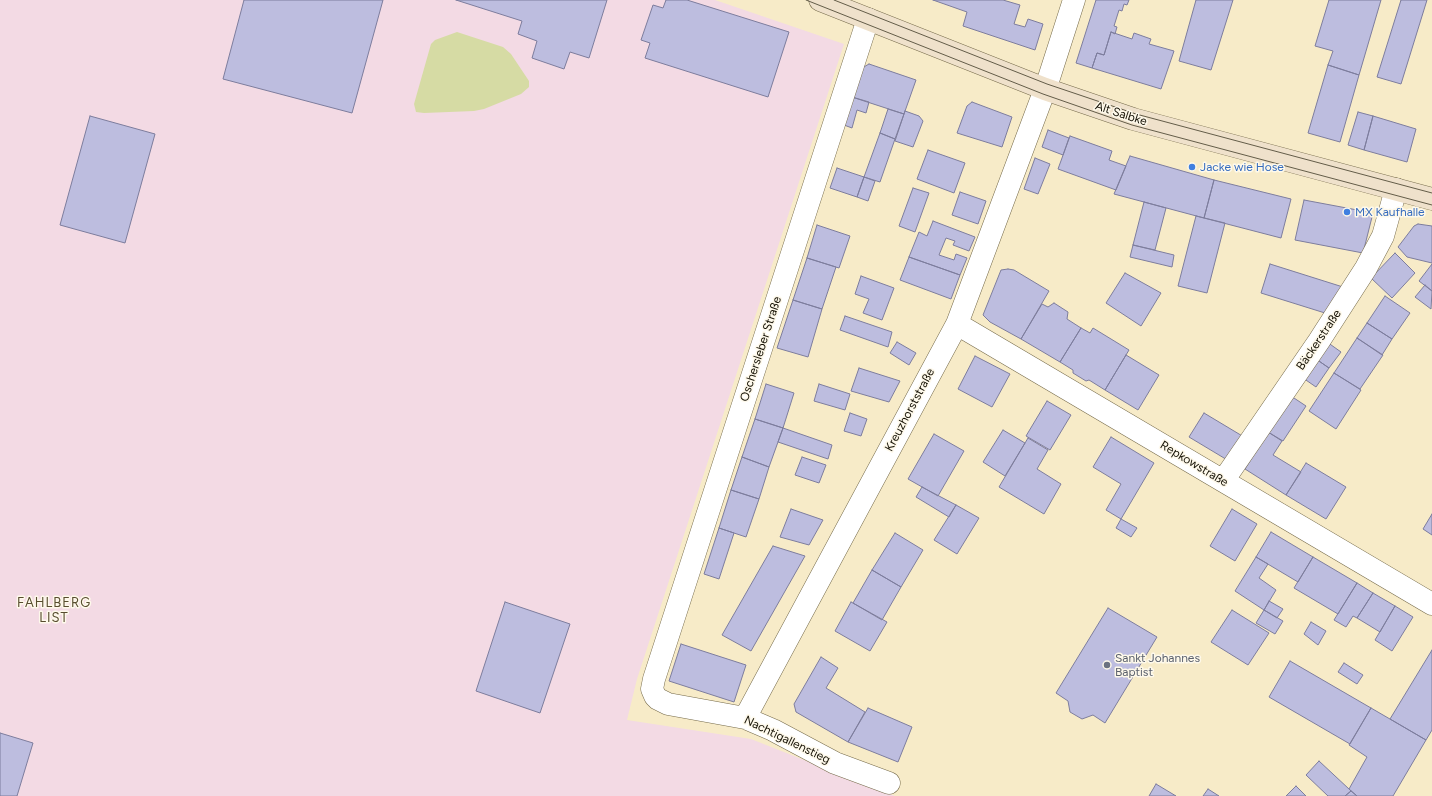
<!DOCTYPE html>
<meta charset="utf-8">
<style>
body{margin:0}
canvas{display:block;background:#f7ebc8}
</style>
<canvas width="1432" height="796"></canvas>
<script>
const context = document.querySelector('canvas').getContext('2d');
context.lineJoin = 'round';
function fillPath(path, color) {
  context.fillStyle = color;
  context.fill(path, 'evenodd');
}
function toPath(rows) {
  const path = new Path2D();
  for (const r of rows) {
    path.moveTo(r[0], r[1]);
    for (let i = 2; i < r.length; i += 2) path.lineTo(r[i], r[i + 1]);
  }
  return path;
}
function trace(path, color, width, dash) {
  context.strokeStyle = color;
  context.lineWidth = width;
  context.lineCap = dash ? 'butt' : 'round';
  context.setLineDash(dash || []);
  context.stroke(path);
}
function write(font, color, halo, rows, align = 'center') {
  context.font = font + ' Figtree,sans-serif';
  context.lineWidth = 3;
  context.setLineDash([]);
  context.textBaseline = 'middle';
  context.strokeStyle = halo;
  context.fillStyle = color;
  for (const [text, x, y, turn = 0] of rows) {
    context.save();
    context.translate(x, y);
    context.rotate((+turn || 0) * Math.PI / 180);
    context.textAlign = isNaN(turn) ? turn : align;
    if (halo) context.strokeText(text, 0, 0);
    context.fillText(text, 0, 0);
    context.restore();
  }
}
fillPath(toPath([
 [0,0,715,0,844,44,637,679,627,720,751,739,895,796,0,796]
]), '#f3dae4');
fillPath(toPath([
 [457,32,503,47,511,54,529,81,529,87,521,94,484,109,474,111,424,113,416,112,414,104,431,44,435,40]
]), '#d6dba4');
const building = toPath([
 [244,0,383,0,352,113,223,79,244,0],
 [456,0,607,0,589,58,570,52,564,69,532,58,537,41,518,34,522,21,456,0],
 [666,0,687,0,789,32,768,97,645,58,650,43,641,40,653,5,663,8,666,0],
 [933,0,1003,0,1020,5,1014,24,1025,27,1028,19,1043,24,1035,50,963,26,967,12,933,0],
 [1096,0,1129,0,1127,5,1124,4,1122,11,1119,10,1114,26,1117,27,1115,34,1111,32,1104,55,1097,53,1092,68,1076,63,1096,0],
 [1196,0,1233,0,1211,70,1179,61,1196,0],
 [1329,0,1381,0,1359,75,1328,65,1333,51,1315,46,1329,0],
 [1401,0,1427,0,1401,84,1377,77,1401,0],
 [1111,32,1132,39,1134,33,1151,39,1149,44,1174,51,1161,89,1092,68,1097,53,1104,55,1111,32],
 [869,64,916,80,904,114,852,97,862,68,869,64],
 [1328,65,1359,75,1340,142,1308,133,1328,65],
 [852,97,869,102,866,113,857,110,852,128,844,125,852,97],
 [972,102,1012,117,1002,147,957,133,967,106,972,102],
 [888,109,904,114,895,139,880,133,888,109],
 [905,111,919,116,923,121,913,147,895,141,905,111],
 [1358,112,1373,116,1364,150,1348,145,1358,112],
 [90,116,155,134,125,243,60,225,90,116],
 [1373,116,1416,129,1407,162,1364,150,1373,116],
 [1048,130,1069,138,1063,155,1042,147,1048,130],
 [880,133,895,139,880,182,864,177,880,133],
 [1070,136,1112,151,1109,160,1126,166,1116,190,1058,169,1070,136],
 [928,150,965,163,954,193,917,179,928,150],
 [1130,156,1214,180,1204,218,1114,194,1130,156],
 [1035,158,1050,164,1038,194,1024,189,1035,158],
 [837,168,864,177,857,197,830,188,837,168],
 [864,177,875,181,868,201,857,197,864,177],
 [1214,180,1291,199,1281,238,1204,218,1214,180],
 [913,188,929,193,915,232,899,226,913,188],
 [960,192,986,201,978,224,952,215,960,192],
 [1304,200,1368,212,1372,217,1363,253,1295,240,1304,200],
 [1144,202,1166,208,1155,250,1133,245,1144,202],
 [1196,216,1225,223,1207,293,1178,286,1196,216],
 [933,221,975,237,969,251,953,245,955,241,946,238,939,255,954,260,956,254,967,258,960,275,909,257,919,232,927,236,933,221],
 [1418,224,1432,226,1432,263,1407,257,1398,247,1414,226,1418,224],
 [817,225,850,236,839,268,807,258,817,225],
 [1133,245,1174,255,1172,267,1130,257,1133,245],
 [1395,253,1415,273,1392,298,1371,278,1395,253],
 [909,257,960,275,951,299,900,280,909,257],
 [807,258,836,267,822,309,793,300,807,258],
 [1270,264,1343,287,1325,313,1261,293,1270,264],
 [1432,264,1432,291,1419,281,1432,264],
 [1008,269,1014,270,1049,291,1021,339,990,322,983,315,1001,270,1008,269],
 [1125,273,1161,293,1141,326,1106,303,1125,273],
 [861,276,894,288,882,320,863,313,869,299,855,294,861,276],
 [1425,285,1432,291,1431,309,1415,297,1425,285],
 [1385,296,1410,313,1392,339,1367,323,1385,296],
 [793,300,822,309,808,357,777,348,793,300],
 [1054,303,1068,312,1067,319,1081,328,1060,362,1021,339,1042,304,1048,307,1054,303],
 [845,316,892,332,888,347,840,330,845,316],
 [1367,323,1392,339,1382,355,1357,338,1367,323],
 [1081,328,1090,333,1093,328,1129,350,1105,390,1089,380,1086,381,1073,373,1073,370,1060,362,1081,328],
 [1357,338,1383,355,1360,389,1334,373,1357,338],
 [897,342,916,353,909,365,890,353,897,342],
 [1327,342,1341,352,1329,368,1316,359,1327,342],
 [1126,355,1159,375,1138,410,1105,390,1126,355],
 [975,356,1010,374,992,407,958,389,975,356],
 [1316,359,1329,368,1316,387,1303,378,1316,359],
 [859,368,900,381,889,402,851,391,859,368],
 [1334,373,1361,390,1336,429,1309,411,1334,373],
 [766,384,794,393,783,428,755,419,766,384],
 [819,384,850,394,845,410,814,401,819,384],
 [1291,396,1306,406,1283,441,1268,432,1291,396],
 [1047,401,1071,415,1050,450,1026,436,1047,401],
 [850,413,867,419,861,436,844,431,850,413],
 [1204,413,1244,437,1229,461,1189,437,1204,413],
 [755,419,783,428,769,467,742,457,755,419],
 [783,428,832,445,828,459,778,442,783,428],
 [1003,430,1025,443,1005,476,983,462,1003,430],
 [1268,432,1282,441,1273,455,1301,472,1286,495,1245,469,1268,432],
 [934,434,964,451,938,496,908,479,934,434],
 [1111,437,1154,463,1121,519,1106,510,1121,484,1093,467,1111,437],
 [1028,438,1048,450,1037,469,1061,484,1044,514,999,487,1028,438],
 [742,457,769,467,759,499,731,490,742,457],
 [802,457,826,465,819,483,795,475,802,457],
 [1306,463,1346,487,1326,519,1286,495,1306,463],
 [922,487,956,505,949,517,916,497,922,487],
 [731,490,759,499,746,537,719,528,731,490],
 [956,505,979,518,957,554,934,540,956,505],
 [791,509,823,520,809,545,780,537,791,509],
 [1232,509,1257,524,1235,561,1210,546,1232,509],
 [1432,514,1432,535,1423,529,1432,514],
 [1121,519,1137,528,1131,537,1116,528,1121,519],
 [719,528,734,533,719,579,704,574,719,528],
 [1271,532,1313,557,1298,582,1256,557,1271,532],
 [895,533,923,550,901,587,872,570,895,533],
 [773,546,805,556,751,651,722,635,773,546],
 [1256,557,1268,564,1259,578,1276,590,1264,610,1235,591,1256,557],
 [1313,557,1357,583,1338,614,1294,588,1313,557],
 [872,570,901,587,882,620,853,603,872,570],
 [1357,583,1373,593,1357,618,1353,616,1346,627,1334,620,1357,583],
 [1373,593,1395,606,1380,632,1357,618,1373,593],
 [1269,601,1283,609,1277,618,1264,610,1269,601],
 [505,602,570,624,540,713,476,691,505,602],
 [851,602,887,622,870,651,835,631,851,602],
 [1395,606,1413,617,1392,651,1375,640,1395,606],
 [1108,608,1157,637,1105,723,1093,715,1082,719,1070,712,1068,701,1056,693,1108,608],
 [1232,610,1269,633,1248,665,1211,642,1232,610],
 [1264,610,1283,621,1275,634,1256,623,1264,610],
 [1311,622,1326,631,1318,645,1304,634,1311,622],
 [681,644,746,665,734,702,669,681,681,644],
 [1432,650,1432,730,1426,740,1390,719,1432,650],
 [821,657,838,668,826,688,865,712,848,742,796,712,794,704,821,657],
 [1290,661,1371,708,1350,744,1269,697,1290,661],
 [1344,663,1363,675,1357,684,1338,672,1344,663],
 [868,708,912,727,898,762,848,742,868,708],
 [1371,708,1426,740,1393,796,1357,796,1349,789,1367,757,1349,745,1371,708],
 [0,733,33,743,17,796,0,796,0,733],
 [1319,761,1349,789,1351,791,1345,796,1328,796,1306,775,1319,761],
 [1156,784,1176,796,1149,796,1156,784],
 [1296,786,1306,796,1286,796,1296,786],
 [1208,789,1219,796,1203,796,1208,789],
 [1351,791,1357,796,1345,796,1351,791]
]);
fillPath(building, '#bdbddf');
trace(building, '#7d7d9d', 1);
const street = toPath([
 [868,19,654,679,652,689,655,696,658,699,668,704,745,718,773,730,835,763,889,783],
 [957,324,1432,604],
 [1223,481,1319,341,1366,268,1383,236,1396,189],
 [745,718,957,324,1047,84,1074,0]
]);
const secondary = toPath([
 [820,0,1045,89,1133,119,1432,199]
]);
trace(street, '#766b4b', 23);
trace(secondary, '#766b4b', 23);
trace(street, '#fff', 22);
trace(secondary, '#efe1cb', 22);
trace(toPath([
 [806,0,1043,94,1132,125,1432,205],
 [834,0,1047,84,1136,114,1432,193]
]), '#635c48', 1);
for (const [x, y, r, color] of [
 [1192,167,4,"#3f7fe0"],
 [1347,212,4,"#3f7fe0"],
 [1107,665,4,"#6b7280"]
]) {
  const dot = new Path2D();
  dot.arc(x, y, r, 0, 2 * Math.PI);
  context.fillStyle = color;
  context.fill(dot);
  trace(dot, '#fef9eb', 1.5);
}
write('12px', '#151105', '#fef9eb', [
 ["Alt Salbke",1121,114,18],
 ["Bäckerstraße",1319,340,-56],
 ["Oschersleber Straße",761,349,-72],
 ["Kreuzhorststraße",910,410,-62],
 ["Repkowstraße",1194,464,31],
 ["Nachtigallenstieg",787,740,26]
]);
write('12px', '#366cbe', '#fef9eb', [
 ["Jacke wie Hose",1200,167],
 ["MX Kaufhalle",1355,212]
], 'left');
write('12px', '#5b616d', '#fef9eb', [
 ["Sankt Johannes",1115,658],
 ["Baptist",1115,672]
], 'left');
context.letterSpacing = '1px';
write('13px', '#574c2e', '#fef9eb', [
 ["FAHLBERG",54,603],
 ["LIST",54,618]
]);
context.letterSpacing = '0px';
</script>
